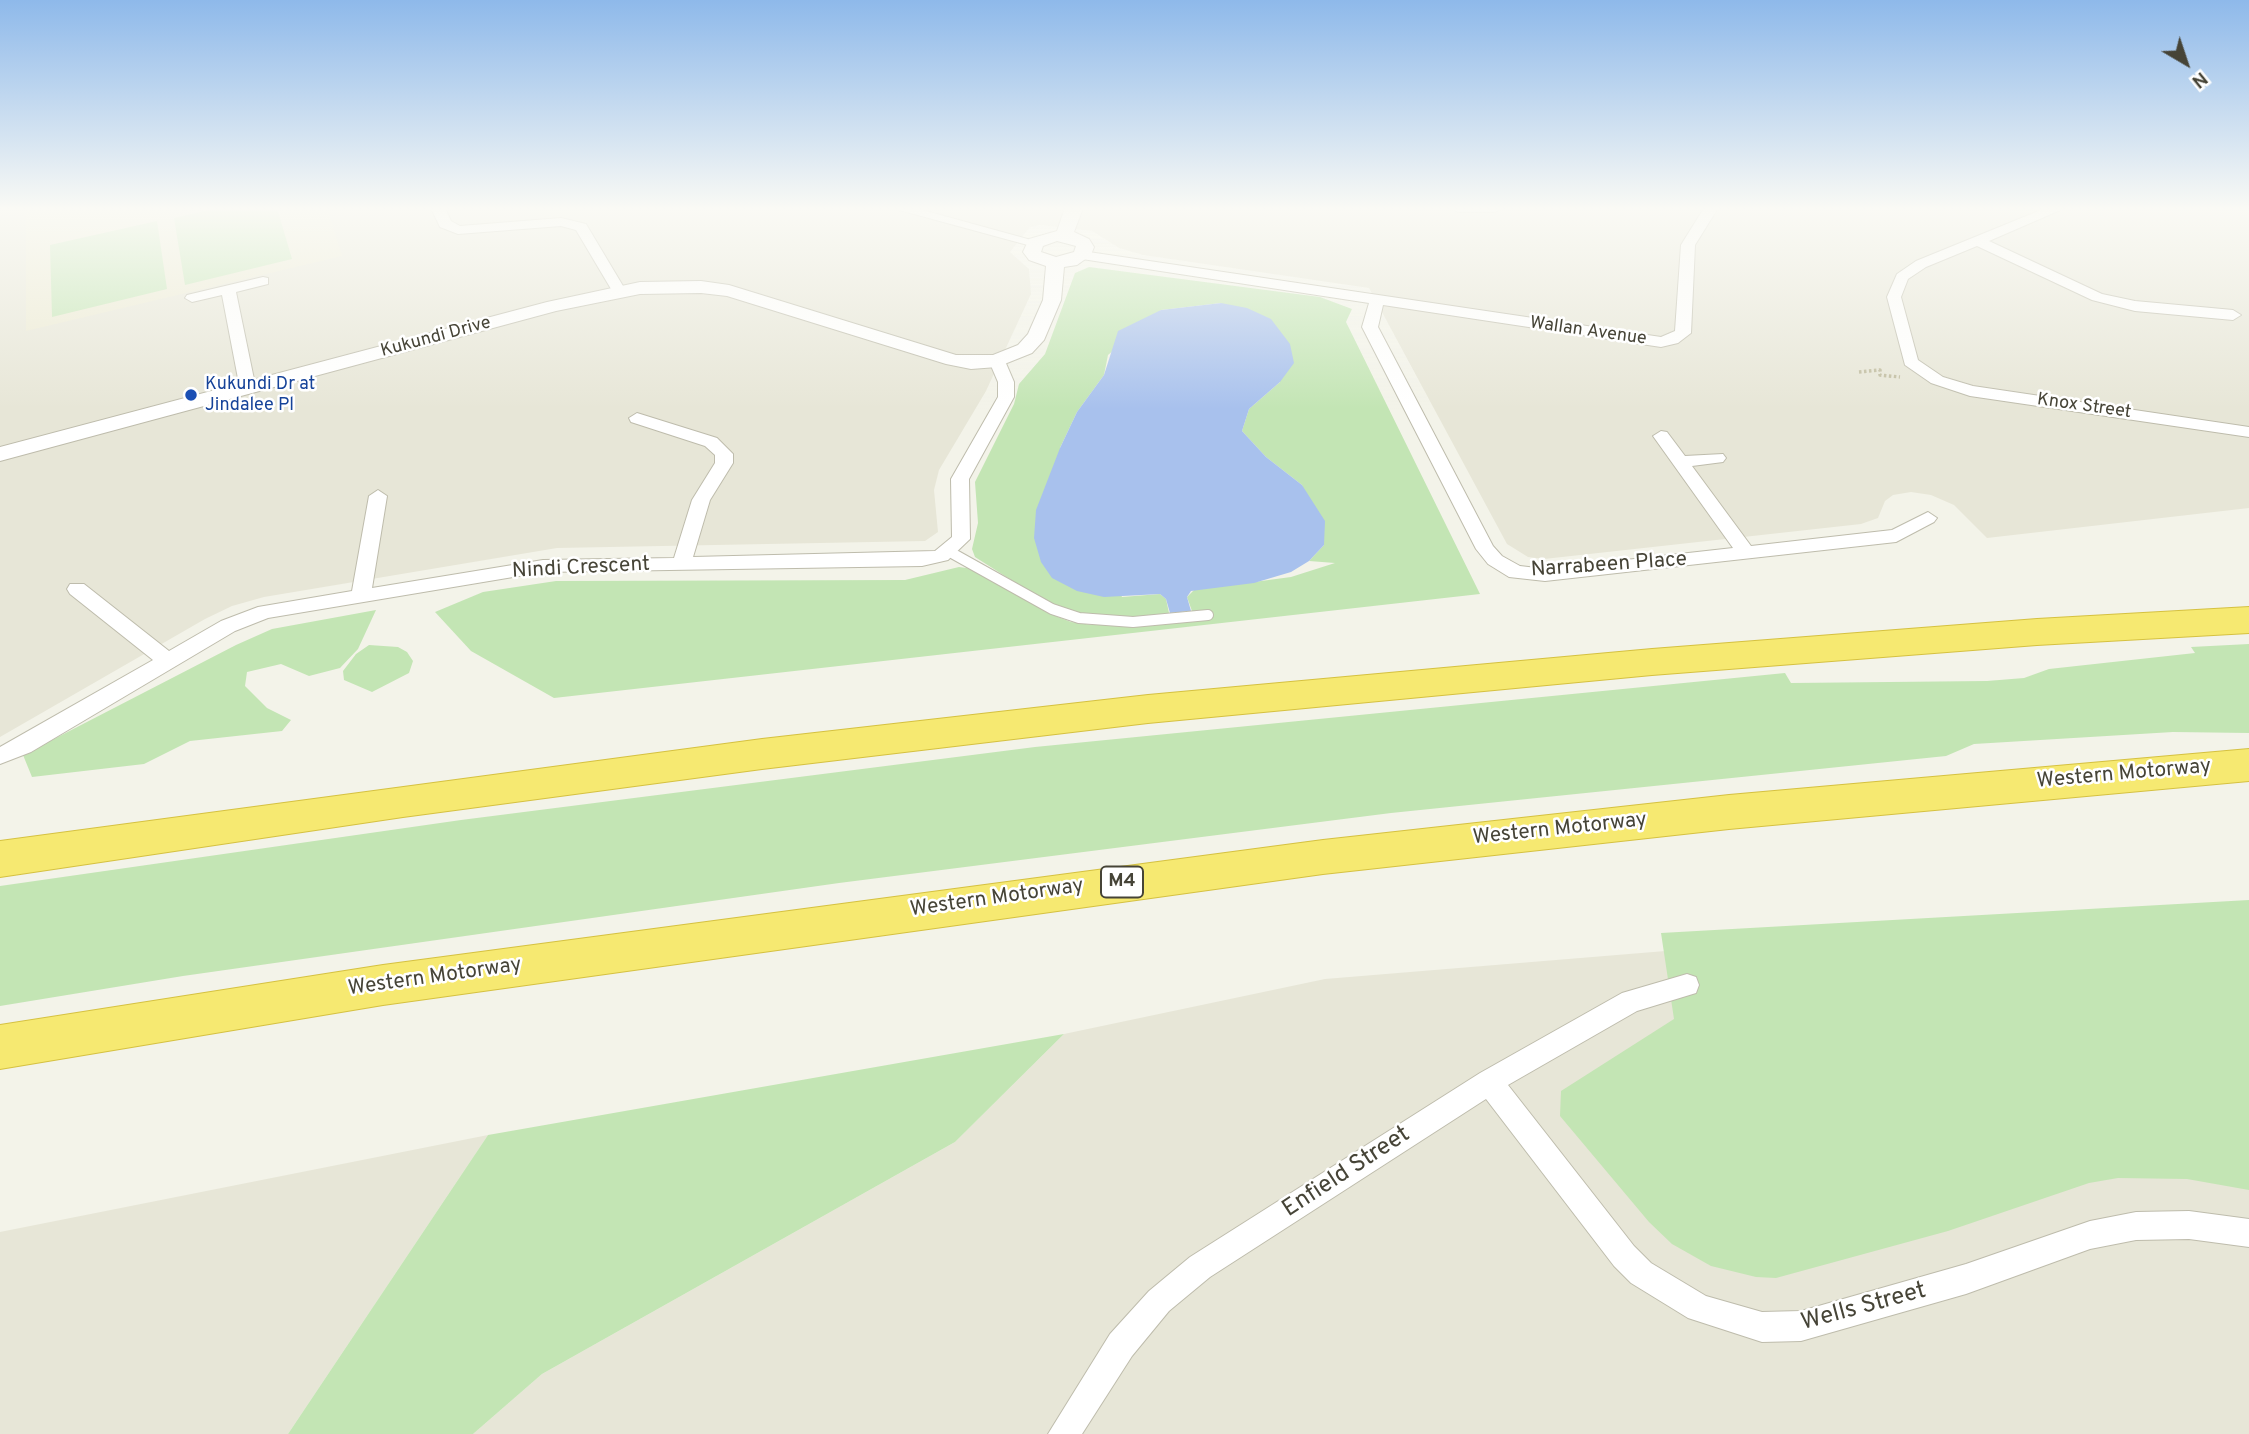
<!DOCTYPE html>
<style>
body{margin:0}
#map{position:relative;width:2249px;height:1434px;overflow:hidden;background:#f3f3e9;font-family:Overpass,sans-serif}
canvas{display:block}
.north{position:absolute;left:2151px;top:28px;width:70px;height:70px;-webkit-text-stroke:5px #fff;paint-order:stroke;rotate:141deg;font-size:19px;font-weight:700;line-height:28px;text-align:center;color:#464437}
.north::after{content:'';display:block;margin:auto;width:24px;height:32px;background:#464437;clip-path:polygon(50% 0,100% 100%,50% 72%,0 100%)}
</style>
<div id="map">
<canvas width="2249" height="1434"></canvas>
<div class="north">N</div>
</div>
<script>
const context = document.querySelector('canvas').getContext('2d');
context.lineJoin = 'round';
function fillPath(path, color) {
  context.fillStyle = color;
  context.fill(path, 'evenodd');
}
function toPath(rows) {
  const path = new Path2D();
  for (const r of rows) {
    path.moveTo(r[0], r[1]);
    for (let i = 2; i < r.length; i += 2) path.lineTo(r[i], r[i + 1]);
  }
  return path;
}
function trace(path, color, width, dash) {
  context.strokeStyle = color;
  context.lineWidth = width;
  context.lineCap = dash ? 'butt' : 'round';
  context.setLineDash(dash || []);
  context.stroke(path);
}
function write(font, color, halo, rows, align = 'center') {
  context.font = font + ' Overpass,sans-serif';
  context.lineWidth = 5;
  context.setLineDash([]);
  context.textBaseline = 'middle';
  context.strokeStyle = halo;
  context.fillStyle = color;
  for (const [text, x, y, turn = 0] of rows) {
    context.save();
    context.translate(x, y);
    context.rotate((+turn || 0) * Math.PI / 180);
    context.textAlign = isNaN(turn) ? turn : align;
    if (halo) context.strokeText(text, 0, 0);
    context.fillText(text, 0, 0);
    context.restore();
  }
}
fillPath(toPath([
 [0,208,2249,208,2249,508,1987,538,1954,505,1931,495,1911,492,1893,495,1885,501,1878,518,1861,524,1544,559,1528,557,1507,544,1369,288,1143,255,1119,248,1092,231,1039,225,1029,228,1010,252,1029,269,1031,294,986,391,939,470,934,490,938,532,925,541,557,548,264,597,232,606,205,619,0,737],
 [2249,903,2249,1434,473,1434,542,1374,955,1142,1064,1034,1325,979],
 [488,1135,288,1434,0,1434,0,1232]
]), '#e7e6d7');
fillPath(toPath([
 [26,208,327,208,342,256,26,331]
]), '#ecead3');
fillPath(toPath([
 [217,208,277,208,292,259,185,285,174,218],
 [157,221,167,289,52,317,50,245],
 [1089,267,1320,297,1352,309,1346,322,1480,594,554,698,471,651,435,612,483,592,556,581,905,580,959,567,974,569,1048,613,1071,622,1093,625,1159,625,1211,619,1208,611,1192,611,1187,597,1194,590,1291,577,1335,563,1309,561,1324,545,1302,485,1266,457,1242,431,1249,409,1280,382,1221,303,1161,310,1108,355,1104,375,1077,412,1060,448,1122,597,1160,594,1166,599,1169,613,1134,618,1085,616,1041,599,975,557,972,549,978,523,975,482,1014,404,1019,384,1045,354,1075,273],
 [376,610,358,649,340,668,309,676,281,664,247,672,245,686,267,708,291,720,282,731,190,741,144,764,32,777,23,755,236,645,272,629],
 [2249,644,2249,733,2173,732,1974,744,1946,756,1391,813,839,883,183,976,0,1006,0,886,461,820,1035,747,1785,673,1791,683,1987,681,2024,678,2049,669,2195,653,2191,647],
 [369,645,398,647,407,652,413,661,409,673,372,692,344,680,343,671,356,654],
 [2249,900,2249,1190,2187,1179,2118,1178,2089,1183,1948,1231,1776,1278,1756,1277,1711,1266,1672,1244,1649,1222,1560,1116,1561,1091,1674,1019,1661,933],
 [1064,1034,955,1142,542,1374,473,1434,288,1434,488,1135]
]), '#c3e5b4');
fillPath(toPath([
 [1221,303,1247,308,1271,319,1290,344,1294,363,1280,382,1249,409,1242,431,1266,457,1302,485,1325,521,1324,545,1309,561,1291,572,1254,583,1191,591,1187,597,1191,611,1170,613,1166,599,1160,594,1104,597,1077,591,1052,578,1041,562,1034,538,1036,510,1060,448,1077,412,1104,375,1118,331,1161,310]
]), '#a8c1ed');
const service = toPath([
 [950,552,1052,609,1079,618,1133,622,1208,615]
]);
const minor = toPath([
 [431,208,445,208,451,221,460,226,561,218,586,224,626,291,619,295,614,294,576,230,561,226,458,234,440,227,431,208],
 [892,208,915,208,1042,243,1035,247,892,208],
 [1451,208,1502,208,1495,212,1458,212,1451,208],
 [1704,208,1718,208,1695,245,1691,333,1678,343,1661,347,1383,305,1378,327,1493,546,1502,556,1520,566,1545,569,1733,548,1653,436,1661,431,1667,432,1685,456,1723,454,1726,458,1723,462,1692,466,1751,546,1892,530,1928,512,1937,518,1934,522,1896,542,1545,581,1509,577,1488,564,1476,549,1362,327,1369,303,1082,259,1075,255,1082,251,1661,337,1675,331,1681,245,1704,208],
 [2046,208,2065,208,1989,241,2102,294,2135,301,2233,310,2241,315,2233,320,2135,311,2092,300,1977,246,1926,267,1908,279,1901,297,1918,360,1943,377,1973,386,2249,427,2249,437,1970,396,1931,383,1905,365,1887,297,1897,274,1916,261,2046,208],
 [263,277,268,278,268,284,236,292,256,389,248,394,240,389,222,295,192,302,185,298,187,295,263,277],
 [997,356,1005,361,1014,382,1014,397,969,479,970,539,948,560,922,566,543,572,268,618,235,631,31,752,0,764,0,747,153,660,70,594,67,589,70,584,84,584,169,651,221,621,258,607,352,591,369,496,378,490,387,496,372,588,543,560,674,558,692,500,715,463,715,455,705,446,631,422,629,418,637,413,717,438,733,454,733,463,710,500,693,557,935,551,952,537,951,479,998,397,998,382,989,361,997,356],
 [1687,974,1696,977,1699,985,1696,993,1637,1011,1508,1085,1634,1246,1651,1263,1706,1296,1762,1312,1801,1311,1966,1264,2090,1221,2136,1212,2189,1211,2249,1219,2249,1247,2189,1239,2136,1240,2090,1249,1966,1294,1801,1341,1762,1342,1688,1318,1631,1283,1614,1266,1486,1099,1210,1277,1169,1311,1132,1356,1082,1434,1048,1434,1110,1334,1149,1291,1190,1257,1480,1073,1622,993,1687,974]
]);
const tertiary = toPath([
 [1065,208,1083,208,1074,232,1089,239,1094,247,1091,255,1077,265,1064,267,1061,300,1044,340,1032,353,997,367,971,369,946,364,727,296,701,293,640,294,556,311,0,461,0,447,547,302,640,282,701,281,729,285,956,355,993,355,1018,345,1028,334,1043,300,1046,266,1029,260,1023,252,1029,239,1057,231,1065,208],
 [1057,241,1076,246,1074,252,1056,257,1041,252,1043,246,1057,241]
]);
const motorway = toPath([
 [2249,607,2249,633,2037,645,1652,675,1148,723,762,769,403,817,0,877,0,841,762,739,1148,695,1652,649,2037,619,2249,607],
 [2249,749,2249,781,1729,829,1323,874,383,1005,0,1069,0,1025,383,965,1323,840,1729,795,2249,749]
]);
trace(service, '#bebcac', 12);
trace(minor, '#bebcac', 2);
trace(tertiary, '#bebcac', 2);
trace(motorway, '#d5c141', 2);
trace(toPath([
 [1859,372,1880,370,1880,375,1900,377]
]), '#bfbb9e', 3.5, [2.5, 2.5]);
trace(service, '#fff', 10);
fillPath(minor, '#fff');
fillPath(tertiary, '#fff');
fillPath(motorway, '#f6e971');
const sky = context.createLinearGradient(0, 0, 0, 409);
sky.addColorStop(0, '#8eb9ea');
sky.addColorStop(0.51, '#fafaf5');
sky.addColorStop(1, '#fafaf500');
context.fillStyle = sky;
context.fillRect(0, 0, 2249, 409);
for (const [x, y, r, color] of [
 [191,395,7,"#1a4fb4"]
]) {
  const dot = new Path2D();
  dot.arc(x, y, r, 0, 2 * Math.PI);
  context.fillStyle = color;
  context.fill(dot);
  trace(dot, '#fff', 2.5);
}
write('18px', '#464437', '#fff', [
 ["Wallan Avenue",1588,332,8],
 ["Kukundi Drive",436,338,-15],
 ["Knox Street",2084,407,8]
]);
write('18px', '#164399', '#fff', [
 ["Kukundi Dr at",205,385],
 ["Jindalee Pl",205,406]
], 'left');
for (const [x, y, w] of [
 [1122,882,42]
]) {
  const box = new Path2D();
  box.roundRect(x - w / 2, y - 15.5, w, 31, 5);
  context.fillStyle = '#fff';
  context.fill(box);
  trace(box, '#464437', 2);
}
write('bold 19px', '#464437', null, [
 ["M4",1122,882]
]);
write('21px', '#464437', '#fff', [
 ["Narrabeen Place",1609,566,-4],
 ["Nindi Crescent",581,569,-3],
 ["Western Motorway",2124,775,-5],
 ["Western Motorway",1560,830,-6],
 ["Western Motorway",997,899,-8],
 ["Western Motorway",435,978,-8]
]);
write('24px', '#464437', '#fff', [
 ["Enfield Street",1347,1173,-33],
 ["Wells Street",1864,1308,-15]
]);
</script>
